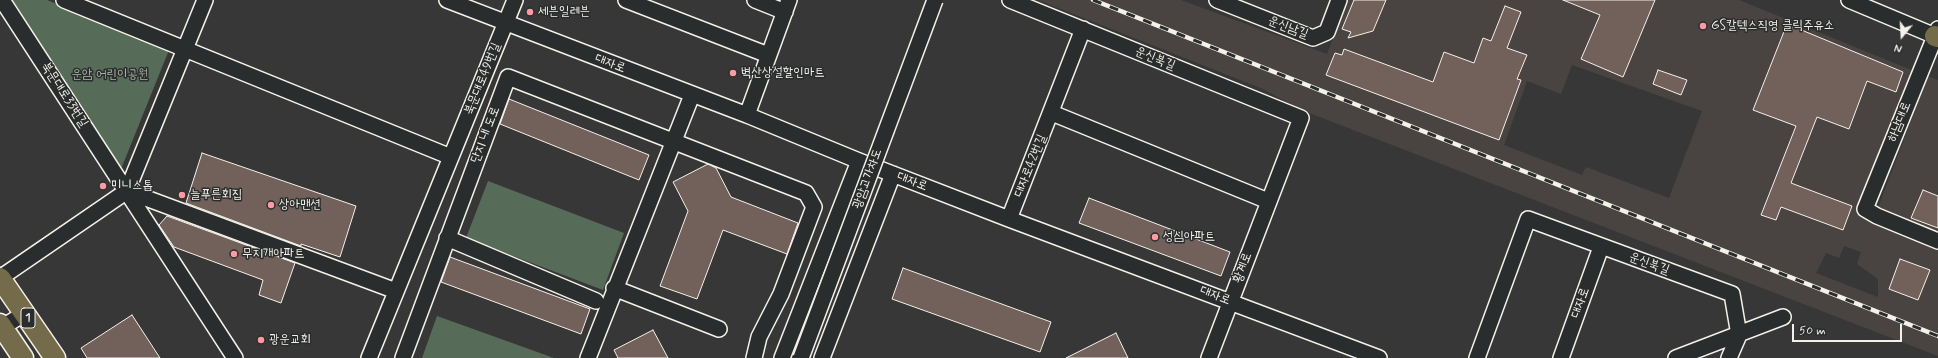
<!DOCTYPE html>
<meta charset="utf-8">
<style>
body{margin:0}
#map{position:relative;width:1938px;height:358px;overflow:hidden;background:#383737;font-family:Mynerve,sans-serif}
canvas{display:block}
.north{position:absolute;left:1882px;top:16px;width:40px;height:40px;-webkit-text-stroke:3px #2a2d2e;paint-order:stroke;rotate:198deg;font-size:11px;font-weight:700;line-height:16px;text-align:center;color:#f4f1e8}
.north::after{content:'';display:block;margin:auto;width:14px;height:18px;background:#f4f1e8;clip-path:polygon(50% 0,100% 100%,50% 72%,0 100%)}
.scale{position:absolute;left:1792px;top:324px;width:110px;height:18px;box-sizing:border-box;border:2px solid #f4f1e8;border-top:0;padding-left:5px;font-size:12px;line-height:14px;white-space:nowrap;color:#f4f1e8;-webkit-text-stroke:3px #2a2d2e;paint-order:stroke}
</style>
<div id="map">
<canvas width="1938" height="358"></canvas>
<div class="north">N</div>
<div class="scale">50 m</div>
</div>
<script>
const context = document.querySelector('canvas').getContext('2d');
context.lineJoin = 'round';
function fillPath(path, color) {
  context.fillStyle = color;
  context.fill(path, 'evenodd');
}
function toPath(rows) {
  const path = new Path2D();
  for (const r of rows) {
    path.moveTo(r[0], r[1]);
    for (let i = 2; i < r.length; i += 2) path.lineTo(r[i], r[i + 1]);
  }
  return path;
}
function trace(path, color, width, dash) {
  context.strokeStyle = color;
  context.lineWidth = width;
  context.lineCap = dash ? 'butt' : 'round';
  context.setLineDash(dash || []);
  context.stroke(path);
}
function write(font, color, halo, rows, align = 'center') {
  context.font = font + ' Mynerve,"Poor Story",sans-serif';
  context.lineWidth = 3;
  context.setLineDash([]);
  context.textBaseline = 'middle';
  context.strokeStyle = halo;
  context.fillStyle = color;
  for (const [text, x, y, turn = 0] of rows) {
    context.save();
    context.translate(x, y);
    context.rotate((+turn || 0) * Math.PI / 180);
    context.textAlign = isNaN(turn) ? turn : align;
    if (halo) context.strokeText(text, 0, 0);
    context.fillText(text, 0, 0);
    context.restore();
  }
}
fillPath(toPath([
 [1038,0,1181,0,1327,54,1348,0,1739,0,1914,71,1860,216,1873,221,1928,76,1938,80,1938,356,1299,109,1263,89],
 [1572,65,1702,111,1669,198,1586,167,1582,175,1504,145,1527,81,1561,94],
 [1844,246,1861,252,1857,264,1878,279,1878,297,1816,273,1826,253,1839,258]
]), '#494442');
fillPath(toPath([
 [10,0,47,0,169,50,119,174],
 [488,181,624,233,603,290,466,238],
 [437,316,554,358,422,358]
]), '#566c58');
const building = toPath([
 [1354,0,1386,0,1373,31,1348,38,1351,32,1342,29,1354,0],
 [1563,0,1655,0,1623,77,1581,59,1600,15,1563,0],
 [1505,6,1521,12,1507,48,1527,55,1517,79,1521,80,1499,140,1326,75,1335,53,1342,55,1344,49,1433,82,1444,52,1474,63,1483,38,1491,41,1505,6],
 [1787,24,1903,72,1896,92,1867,81,1849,129,1817,117,1791,183,1852,206,1843,230,1781,207,1776,220,1761,215,1796,126,1753,110,1787,24],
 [1658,70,1687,80,1681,95,1653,84,1658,70],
 [509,99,649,155,639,180,500,124,509,99],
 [202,153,356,206,340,257,301,244,301,246,186,203,202,153],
 [708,164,716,168,731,197,798,223,787,254,723,230,697,299,660,286,688,211,673,182,708,164],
 [1923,190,1938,196,1938,228,1911,218,1923,190],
 [1089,198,1230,252,1221,276,1079,223,1089,198],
 [167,216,295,263,281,303,259,295,263,280,174,247,159,225,167,216],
 [450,257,590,309,581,334,441,282,450,257],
 [1900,259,1930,270,1918,300,1889,289,1900,259],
 [903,268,1051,322,1040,352,892,299,903,268],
 [132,315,160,358,87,358,81,348,132,315],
 [653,330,668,358,618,358,614,350,653,330],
 [1116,333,1128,358,1066,358,1116,333]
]);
fillPath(building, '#72615a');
trace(building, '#f4f1e8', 1);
const minor = toPath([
 [2,0,235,358],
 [64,0,451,157],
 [447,0,747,115,859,161,1009,219,1379,358],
 [626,0,768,55],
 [755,0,785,12],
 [1010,0,1301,118,1209,358],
 [1217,0,1313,38,1327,32,1339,0],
 [1849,0,1935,36],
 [1938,29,1865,209,1877,216,1938,241],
 [1052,113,1268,201],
 [747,115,789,0],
 [127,191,396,291],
 [1009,219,1083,29],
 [447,238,596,301],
 [0,278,127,191,205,0],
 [614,288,719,329],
 [0,329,25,313],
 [369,358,515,0],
 [403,358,508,77,806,193,814,207,781,294,759,337,754,358],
 [588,358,692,95],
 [782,358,859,161],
 [822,358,893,174],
 [1477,358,1528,219,1732,294,1739,335],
 [1561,358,1601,247],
 [1676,358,1783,317],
 [1729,358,1739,335]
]);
const major = toPath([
 [1935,36,1938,37],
 [0,278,55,358],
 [0,324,23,358]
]);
trace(minor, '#f4f1e8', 18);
trace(major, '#f4f1e8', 23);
trace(minor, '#2a2d2e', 15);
trace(major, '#746b4b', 20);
const rail = toPath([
 [1093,0,1938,336]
]);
trace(rail, '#f4f1e8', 4.5);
trace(rail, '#2a2d2e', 3, [9]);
const minorBridge = toPath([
 [801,358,935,0]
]);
trace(minorBridge, '#f4f1e8', 18, []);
trace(minorBridge, '#2a2d2e', 15);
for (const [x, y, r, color] of [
 [530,12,4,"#ff9aa2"],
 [1703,26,4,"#ff9aa2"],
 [733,73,4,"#ff9aa2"],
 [103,186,4,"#ff9aa2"],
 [182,195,4,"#ff9aa2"],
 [271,205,4,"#ff9aa2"],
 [1155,237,4,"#ff9aa2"],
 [234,254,4,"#ff9aa2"],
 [261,340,4,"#ff9aa2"]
]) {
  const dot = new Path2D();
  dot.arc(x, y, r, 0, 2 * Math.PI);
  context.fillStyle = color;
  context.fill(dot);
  trace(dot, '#2a2d2e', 1.5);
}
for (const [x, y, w] of [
 [28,318,14]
]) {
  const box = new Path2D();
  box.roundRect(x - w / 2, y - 10, w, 20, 3);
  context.fillStyle = '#2a2d2e';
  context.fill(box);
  trace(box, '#f4f1e8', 1);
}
write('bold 12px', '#f4f1e8', null, [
 ["1",28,318]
]);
write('13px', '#f4f1e8', '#2a2d2e', [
 ["세븐일레븐",538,12],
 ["GS칼텍스직영 클릭주유소",1711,26],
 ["벽산상설할인마트",741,73],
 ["미니스톱",111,186],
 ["늘푸른회집",190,195],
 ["상아맨션",279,205],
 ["성심아파트",1163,237],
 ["무지개아파트",242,254],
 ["광운교회",269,340]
], 'left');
write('13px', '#f4f1e8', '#2a2d2e', [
 ["운신남길",1288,28,21],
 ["운신북길",1155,59,22],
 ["대자로",610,64,21],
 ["북문대로49번길",483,79,-68],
 ["북문대로33번길",64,95,57],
 ["하남대로",1900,122,-68],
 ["단지 내 도로",486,135,-69],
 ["대자로42번길",1031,166,-68],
 ["광암고가차도",868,179,-70],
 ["대자로",912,182,21],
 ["운신북길",1649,264,20],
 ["황계로",1243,268,-69],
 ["대자로",1215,296,21],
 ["대자로",1581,303,-70]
]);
write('13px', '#adb5a7', '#2a2d2e', [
 ["운암 어린이공원",110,75]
]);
</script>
